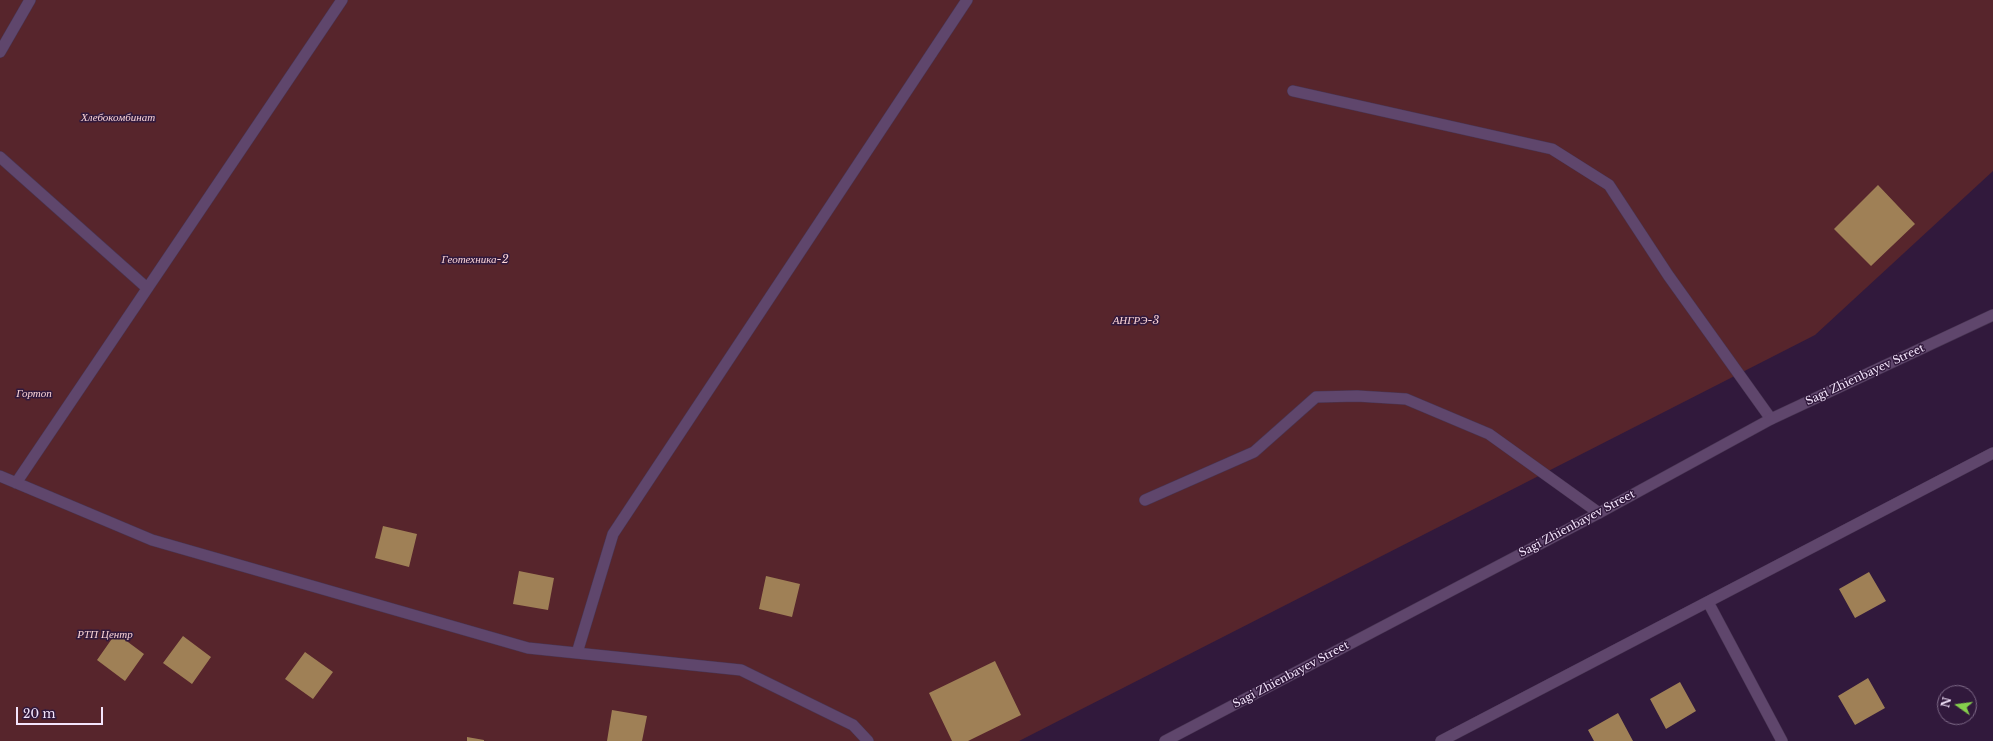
<!DOCTYPE html>
<meta charset="utf-8">
<style>
body{margin:0}
#map{position:relative;width:1993px;height:741px;overflow:hidden;background:#31193c;font-family:"Libre Baskerville",serif}
canvas{display:block}
.north{position:absolute;left:1937px;top:685px;width:40px;height:40px;box-sizing:border-box;background:#31193c;border:1px solid #7f6b89;border-radius:50%;rotate:284deg;font-size:11px;font-weight:700;line-height:16px;text-align:center;color:#f4e5fc}
.north::after{content:'';display:block;margin:auto;width:14px;height:18px;background:#85cf4c;clip-path:polygon(50% 0,100% 100%,50% 72%,0 100%)}
.scale{position:absolute;left:16px;top:707px;width:87px;height:18px;box-sizing:border-box;border:2px solid #f4e5fc;border-top:0;padding-left:5px;font-size:12px;line-height:14px;white-space:nowrap;color:#f4e5fc;-webkit-text-stroke:3px #31193c;paint-order:stroke}
</style>
<div id="map">
<canvas width="1993" height="741"></canvas>
<div class="north">N</div>
<div class="scale">20 m</div>
</div>
<script>
const context = document.querySelector('canvas').getContext('2d');
context.lineJoin = 'round';
function fillPath(path, color) {
  context.fillStyle = color;
  context.fill(path, 'evenodd');
}
function toPath(rows) {
  const path = new Path2D();
  for (const r of rows) {
    path.moveTo(r[0], r[1]);
    for (let i = 2; i < r.length; i += 2) path.lineTo(r[i], r[i + 1]);
  }
  return path;
}
function trace(path, color, width, dash) {
  context.strokeStyle = color;
  context.lineWidth = width;
  context.lineCap = dash ? 'butt' : 'round';
  context.setLineDash(dash || []);
  context.stroke(path);
}
function write(font, color, halo, rows, align = 'center') {
  context.font = font + ' "Libre Baskerville",serif';
  context.lineWidth = 3;
  context.setLineDash([]);
  context.textBaseline = 'middle';
  context.strokeStyle = halo;
  context.fillStyle = color;
  for (const [text, x, y, turn = 0] of rows) {
    context.save();
    context.translate(x, y);
    context.rotate((+turn || 0) * Math.PI / 180);
    context.textAlign = isNaN(turn) ? turn : align;
    if (halo) context.strokeText(text, 0, 0);
    context.fillText(text, 0, 0);
    context.restore();
  }
}
fillPath(toPath([
 [0,0,1993,0,1993,171,1815,335,1019,741,0,741]
]), '#57252c');
fillPath(toPath([
 [1878,185,1915,224,1871,266,1834,229],
 [383,526,417,534,409,567,375,558],
 [519,571,554,578,548,610,513,604],
 [1869,572,1886,601,1855,618,1839,589],
 [766,576,800,584,792,617,759,609],
 [116,633,144,654,125,681,97,660],
 [183,636,211,657,192,684,163,663],
 [305,652,333,672,313,699,285,679],
 [995,661,1021,715,968,741,952,741,929,693],
 [1868,678,1885,708,1855,725,1838,696],
 [1680,682,1696,711,1666,729,1650,699],
 [612,710,647,716,642,741,607,741],
 [1618,713,1633,741,1594,741,1588,730],
 [467,737,484,740,484,741,467,741]
]), '#9f8056');
const service = toPath([
 [0,52,30,0],
 [1293,91,1552,149,1609,185,1668,275,1771,419],
 [0,157,147,288],
 [0,476,152,540,528,648,741,670,853,725,868,741],
 [16,483,342,0],
 [1145,500,1254,452,1316,397,1357,396,1406,399,1489,434,1599,513],
 [1708,602,1782,741],
 [577,653,613,534,967,0],
 [1441,741,1993,453]
]);
const secondary = toPath([
 [1165,741,1599,513,1771,419,1993,315]
]);
trace(service, '#483552', 12);
trace(secondary, '#483552', 12);
trace(service, '#5f466c', 11);
trace(secondary, '#5f466c', 11);
write('italic 11px', '#fbd4d6', '#31193c', [
 ["Хлебокомбинат",118,118],
 ["Геотехника-2",475,260],
 ["АНГРЭ-3",1136,321],
 ["Гортоп",34,394],
 ["РТП Центр",105,635]
]);
write('11px', '#f4e5fc', '#31193c', [
 ["Sagi Zhienbayev Street",1865,375,-25],
 ["Sagi Zhienbayev Street",1577,524,-28],
 ["Sagi Zhienbayev Street",1291,675,-28]
]);
</script>
